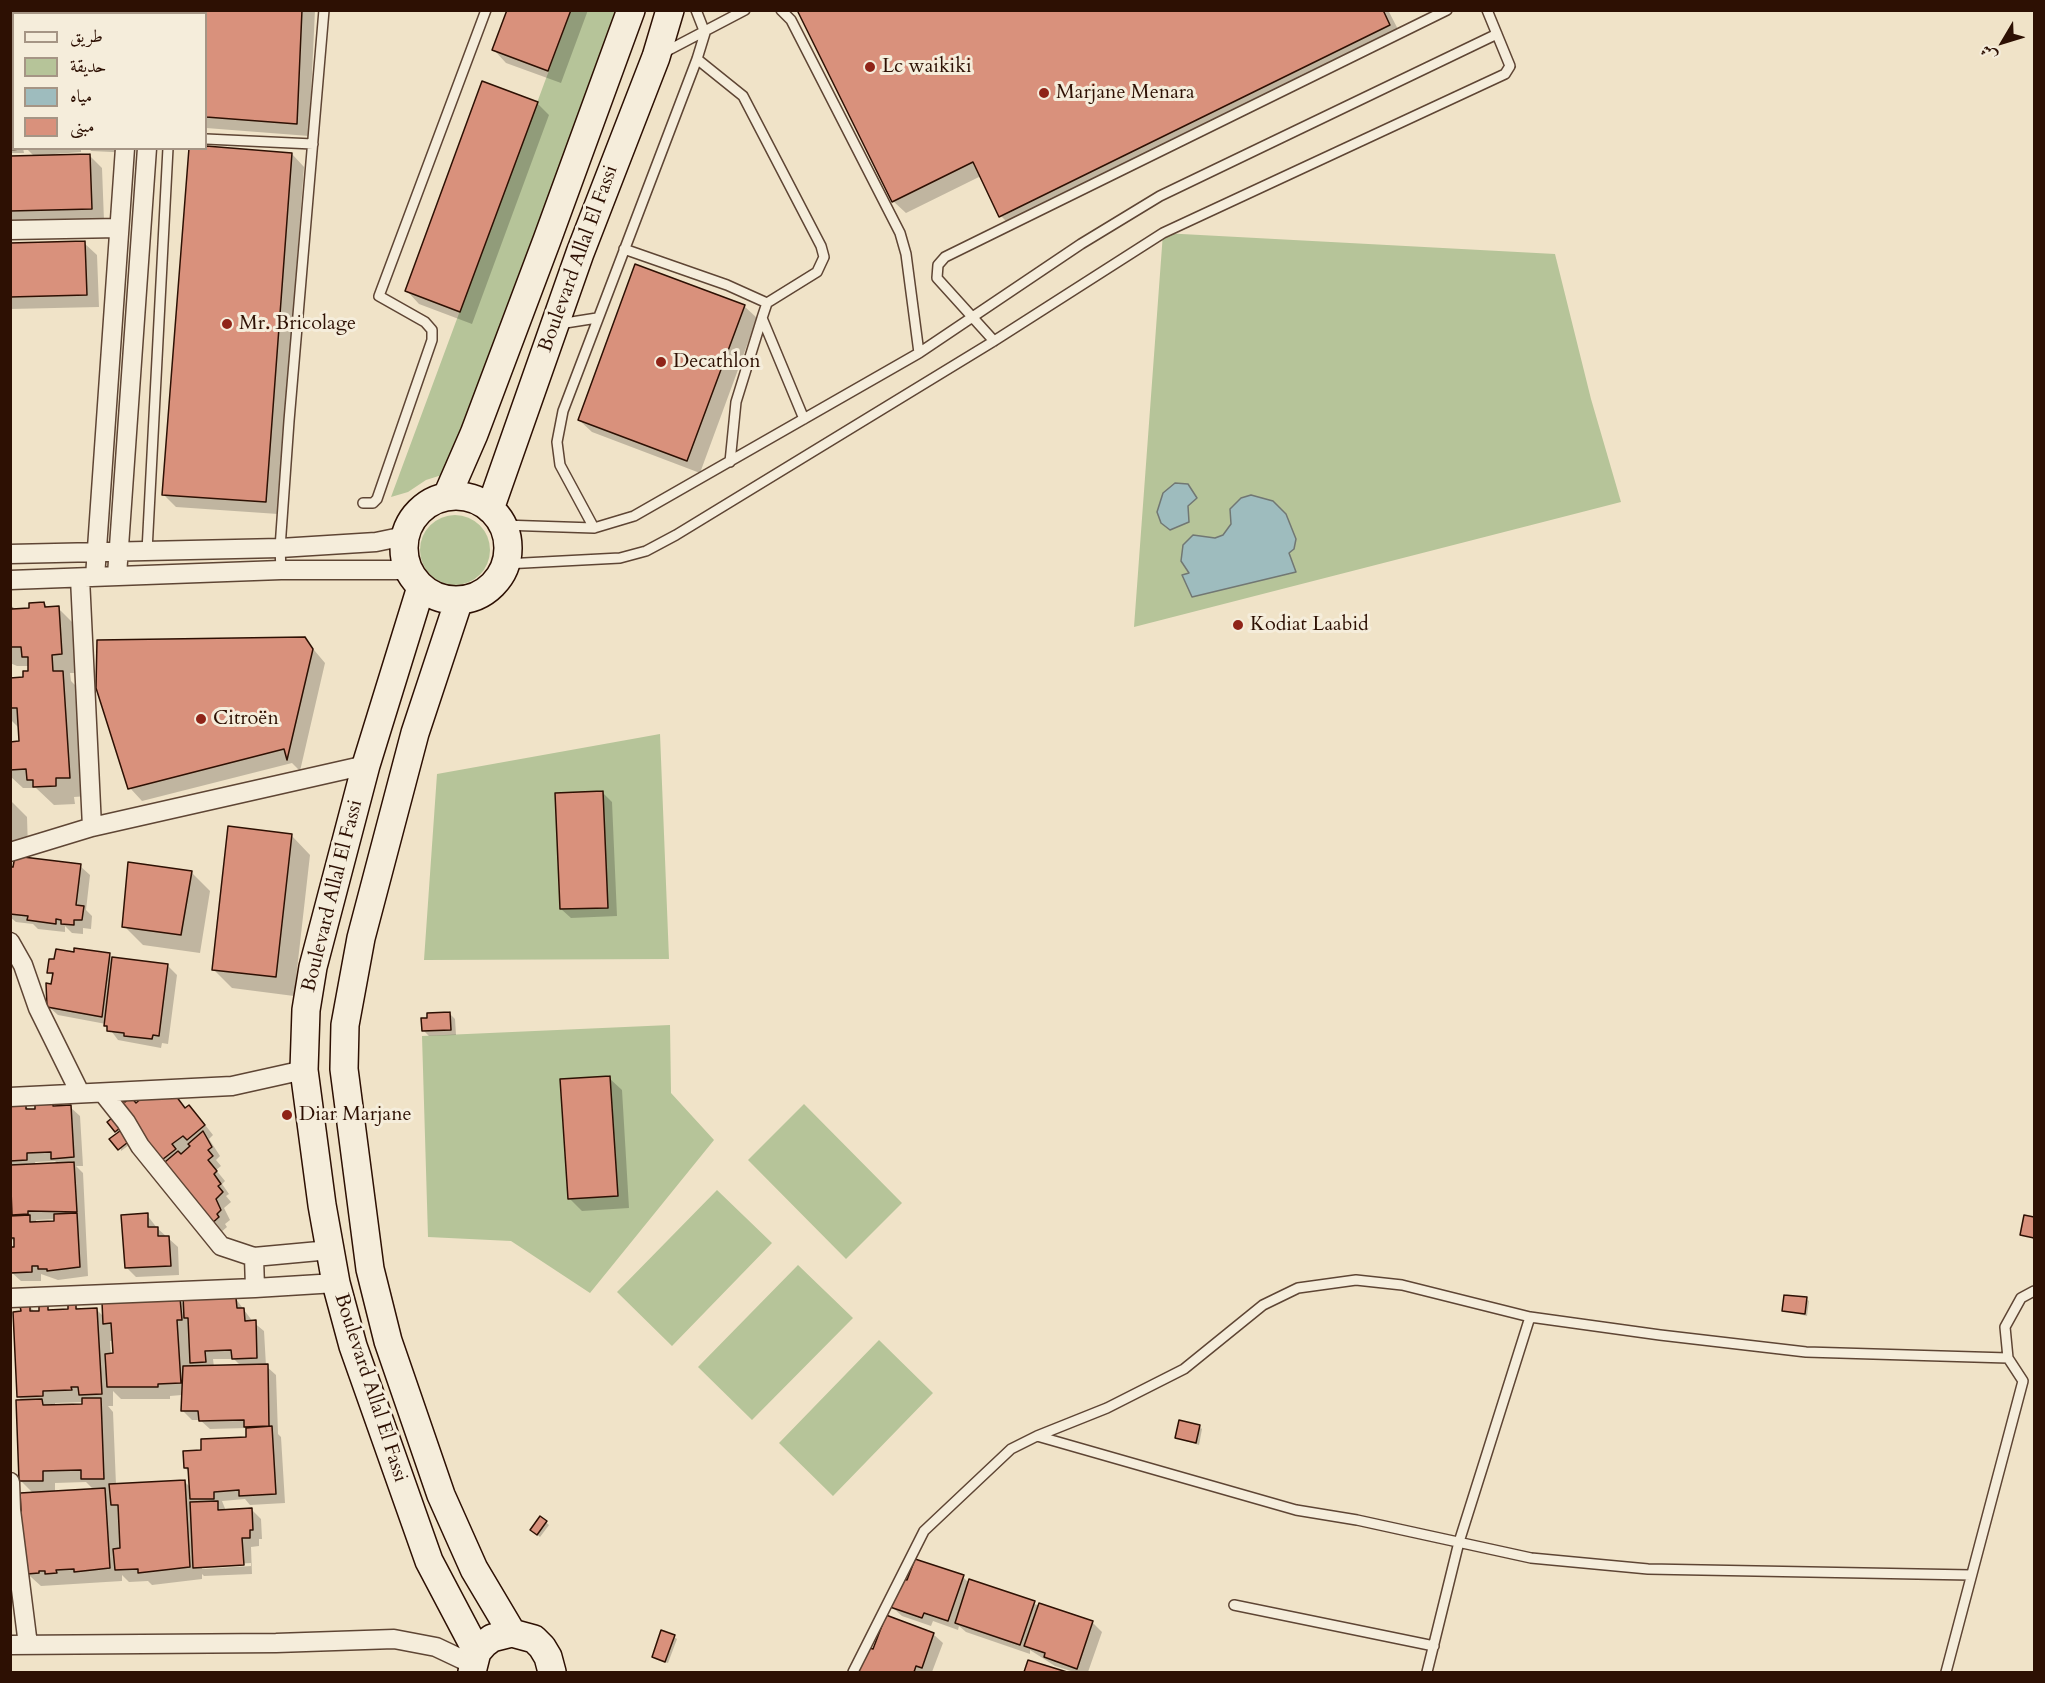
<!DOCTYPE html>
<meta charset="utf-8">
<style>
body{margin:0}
#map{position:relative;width:2045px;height:1683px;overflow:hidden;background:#f0e3c8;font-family:Cardo,Amiri,serif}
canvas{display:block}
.frame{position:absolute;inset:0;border:12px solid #2d1003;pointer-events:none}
.legend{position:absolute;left:12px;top:12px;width:195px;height:138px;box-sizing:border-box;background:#f5eddb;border:2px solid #a59585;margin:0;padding:8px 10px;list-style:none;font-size:18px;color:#2d1003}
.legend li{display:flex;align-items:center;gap:12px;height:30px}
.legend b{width:30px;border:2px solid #a59585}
.north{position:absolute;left:1973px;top:12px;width:60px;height:60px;-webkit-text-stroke:4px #f5eddb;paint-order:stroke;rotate:232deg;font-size:16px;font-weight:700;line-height:24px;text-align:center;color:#2d1003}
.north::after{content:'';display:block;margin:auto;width:21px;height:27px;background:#2d1003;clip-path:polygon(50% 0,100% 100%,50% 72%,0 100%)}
</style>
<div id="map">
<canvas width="2045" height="1683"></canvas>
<div class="frame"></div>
<ul class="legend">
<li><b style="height:8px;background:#f5eddb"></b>طريق</li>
<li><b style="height:16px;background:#b6c499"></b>حديقة</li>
<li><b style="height:16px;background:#9ebcbe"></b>مياه</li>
<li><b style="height:16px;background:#d9917c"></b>مبنى</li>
</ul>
<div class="north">ش</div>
</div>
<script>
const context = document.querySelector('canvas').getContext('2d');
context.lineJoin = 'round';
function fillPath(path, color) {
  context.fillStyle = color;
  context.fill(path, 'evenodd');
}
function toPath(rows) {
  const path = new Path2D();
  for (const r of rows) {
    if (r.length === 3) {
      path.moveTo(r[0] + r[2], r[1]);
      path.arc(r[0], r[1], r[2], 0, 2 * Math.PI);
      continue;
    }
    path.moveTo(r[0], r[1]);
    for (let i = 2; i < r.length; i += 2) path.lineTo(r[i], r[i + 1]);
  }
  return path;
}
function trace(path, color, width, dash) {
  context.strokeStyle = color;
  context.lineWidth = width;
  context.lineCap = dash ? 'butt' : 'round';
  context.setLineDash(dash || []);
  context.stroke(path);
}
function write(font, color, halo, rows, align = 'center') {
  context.font = font + ' Cardo,serif';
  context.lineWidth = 6;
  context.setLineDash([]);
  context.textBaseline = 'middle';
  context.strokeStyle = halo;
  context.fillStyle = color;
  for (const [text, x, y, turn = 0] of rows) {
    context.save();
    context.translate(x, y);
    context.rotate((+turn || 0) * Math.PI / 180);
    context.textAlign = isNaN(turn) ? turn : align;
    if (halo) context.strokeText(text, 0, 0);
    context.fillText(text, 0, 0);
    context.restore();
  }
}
fillPath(toPath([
 [571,11,617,11,445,474,426,480,408,492,391,497],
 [1163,233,1555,254,1591,399,1621,502,1134,627],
 [455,550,35],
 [660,734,669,959,424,960,437,774],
 [670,1025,671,1093,714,1140,590,1293,511,1241,428,1237,422,1036],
 [804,1104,902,1203,846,1259,748,1160],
 [717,1190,772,1243,672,1346,617,1292],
 [798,1265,853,1318,752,1420,698,1367],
 [879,1340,933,1393,833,1496,779,1443]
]), '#b6c499');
const water = toPath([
 [1175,483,1188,484,1197,498,1188,506,1189,522,1170,530,1161,523,1157,512,1163,493,1175,483],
 [1251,495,1273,501,1286,514,1296,539,1294,549,1289,553,1296,572,1192,597,1182,575,1189,573,1181,561,1183,545,1193,535,1215,538,1223,535,1231,524,1230,509,1241,498,1251,495]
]);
fillPath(water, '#9ebcbe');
trace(water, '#717773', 1.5);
fillPath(toPath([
 [10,10,35,10,35,14,14,14,14,73,10,73],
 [93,10,137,10,137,14,68,14,95,13],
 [170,10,315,10,309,136,206,128,206,14],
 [509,10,588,10,561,83,506,63,494,50],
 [799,10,1388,10,1402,37,1013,228,1001,216,981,176,906,213,893,201],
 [10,97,14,97,14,148,23,148,24,153,10,153],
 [537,103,549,115,472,324,419,304,407,291],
 [206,147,292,154,304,167,278,514,176,507,163,494],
 [26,148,81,148,81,152,55,154,55,157,90,156,102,168,104,221,10,223,10,158,35,157],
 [89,148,133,148,133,153,91,151],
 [84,243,97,255,99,307,10,309,10,244],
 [744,306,757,318,700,473,592,432,579,420],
 [44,603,49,609,58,608,77,627,80,673,70,673,71,681,81,691,88,796,74,797,75,804,54,805,36,788,23,788,10,776,10,743,20,743,19,728,10,719,10,679,25,678,30,672,30,666,17,666,10,663,10,605,17,610,31,610],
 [304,638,325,663,300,771,292,763,142,801,130,788],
 [603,793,612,802,617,916,571,918,561,909],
 [10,800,27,817,28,849,25,849,25,859,80,866,90,875,86,910,92,916,91,929,83,928,83,934,72,933,65,926,65,932,38,929,33,924,16,922,10,917,15,862,10,862],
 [292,836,310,855,294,996,232,988,213,969],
 [191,872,210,891,200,953,143,945,124,926],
 [109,954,114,959,167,965,177,975,168,1044,162,1043,161,1048,118,1040,106,1024,58,1015,48,1006,54,977,49,972],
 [449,1013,455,1019,456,1035,429,1036,423,1030],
 [609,1078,622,1090,629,1208,582,1211,569,1198],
 [170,1090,186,1109,189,1107,198,1116,213,1135,209,1139,220,1156,216,1160,221,1166,216,1170,225,1181,222,1184,229,1194,226,1196,231,1202,224,1208,230,1220,225,1224,227,1227,220,1233,161,1167,125,1104,137,1104],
 [36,1105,70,1107,80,1116,83,1166,76,1166,83,1173,88,1276,58,1280,41,1274,41,1281,21,1281,11,1272,16,1248,16,1243,10,1238,13,1217,10,1215,10,1167,14,1167,10,1163,10,1106,25,1106,30,1110,37,1110],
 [55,1161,59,1165,36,1166,35,1162],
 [56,1219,56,1222,37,1223,36,1220],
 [118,1115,133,1142,121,1151,119,1134,109,1122],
 [147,1215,157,1228,178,1247,179,1275,136,1277,126,1267],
 [2026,1216,2034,1218,2034,1239,2022,1234],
 [236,1299,253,1322,264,1331,266,1366,276,1375,278,1434,281,1437,285,1503,250,1505,245,1499,222,1501,226,1511,252,1510,261,1519,262,1539,259,1539,259,1546,251,1547,252,1574,204,1576,202,1574,202,1579,152,1585,148,1581,129,1582,122,1575,122,1581,41,1586,22,1569,23,1513,34,1494,21,1481,23,1401,18,1397,22,1313,30,1307,35,1312,47,1308,52,1312,70,1311,75,1306,80,1310,97,1310,104,1317,180,1300,185,1305],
 [110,1341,113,1341,114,1355,111,1355],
 [213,1359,234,1359,241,1366,214,1367],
 [113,1391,121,1399,170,1399,170,1396,182,1395,182,1410,192,1420,200,1420,210,1429,247,1428,248,1438,203,1451,185,1468,189,1472,190,1487,184,1481,116,1485,113,1412,108,1406,113,1406],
 [83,1402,83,1405,55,1406,55,1403],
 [86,1482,94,1490,55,1493,55,1483],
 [251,1563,251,1566,202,1569,202,1566],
 [1806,1299,1809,1301,1807,1316,1784,1311],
 [1199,1426,1202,1429,1199,1445,1176,1438],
 [541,1518,549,1525,540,1537,535,1533],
 [963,1577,969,1583,1093,1623,1102,1632,1088,1672,1074,1672,1055,1666,1030,1650,1030,1654,966,1632,959,1626,958,1630,933,1621,931,1626,902,1616,892,1607,908,1582],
 [933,1634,943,1643,932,1672,860,1672,874,1651],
 [674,1637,677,1639,668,1663,656,1659,654,1657]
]), '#0003');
const building = toPath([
 [169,10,302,10,297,124,206,117,206,14,168,14,169,10],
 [507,10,571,10,548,71,492,50,507,10],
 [797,10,1383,10,1390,25,999,217,973,162,892,202,797,10],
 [66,11,112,11,112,14,66,14,66,11],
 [482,81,538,102,460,312,405,291,482,81],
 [10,95,14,95,14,137,10,120,10,95],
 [206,146,292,153,266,502,162,495,189,148,206,148,206,146],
 [90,154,92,209,10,211,10,156,90,154],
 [85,241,87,295,10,297,10,243,85,241],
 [635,264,745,305,687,461,578,420,635,264],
 [44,602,45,607,59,606,62,654,52,655,53,671,63,671,70,778,56,778,56,786,33,787,33,780,27,780,26,769,10,770,10,742,19,741,17,708,10,708,10,678,23,677,23,671,28,671,28,657,22,657,21,647,10,647,10,604,12,609,29,608,29,603,44,602],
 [305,637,313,649,287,760,284,749,128,789,96,688,97,640,305,637],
 [603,791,608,908,560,909,555,793,603,791],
 [228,826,292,834,276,977,212,970,228,826],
 [15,856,81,864,76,905,84,906,82,920,74,920,74,925,61,924,61,920,56,919,56,924,27,920,28,916,10,914,10,867,13,867,15,856],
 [128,862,192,871,181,935,122,927,128,862],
 [74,948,110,953,102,1017,47,1007,46,983,51,984,53,973,47,973,49,959,54,959,56,949,74,952,74,948],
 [112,957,168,964,159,1036,153,1035,152,1039,124,1036,124,1033,107,1031,107,1026,104,1026,112,957],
 [450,1012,451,1030,422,1031,421,1018,427,1018,427,1013,450,1012],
 [610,1076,618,1196,568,1199,560,1079,610,1076],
 [170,1088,185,1108,189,1105,205,1125,187,1140,183,1136,172,1144,176,1149,158,1163,113,1104,121,1098,125,1102,131,1097,136,1103,145,1095,170,1088],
 [53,1102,53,1106,71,1105,74,1157,51,1159,51,1152,27,1153,27,1160,10,1161,10,1105,26,1104,26,1109,35,1109,35,1103,53,1102],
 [118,1113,126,1123,115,1132,107,1122,118,1113],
 [124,1128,132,1139,118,1150,109,1139,124,1128],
 [203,1131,212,1147,208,1150,213,1156,208,1160,217,1171,214,1174,221,1184,218,1186,223,1192,216,1199,221,1210,217,1214,219,1217,210,1225,159,1167,178,1151,181,1154,190,1146,188,1144,203,1131],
 [74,1162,77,1212,28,1211,28,1214,12,1215,10,1165,74,1162],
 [77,1213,80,1267,47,1271,47,1269,38,1269,38,1266,32,1266,32,1272,10,1273,10,1247,14,1247,14,1238,10,1238,10,1216,30,1215,30,1222,54,1221,54,1214,77,1213],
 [148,1213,148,1227,158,1227,158,1236,169,1236,171,1266,125,1268,121,1215,148,1213],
 [2024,1215,2034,1217,2034,1238,2020,1235,2024,1215],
 [183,1295,236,1298,237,1308,244,1308,245,1321,256,1320,257,1358,232,1359,231,1350,205,1351,206,1362,190,1363,188,1318,184,1318,183,1295],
 [1784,1295,1807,1297,1805,1314,1782,1311,1784,1295],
 [180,1298,182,1320,177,1320,181,1383,158,1384,158,1387,107,1387,105,1354,113,1353,111,1323,103,1324,102,1302,180,1298],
 [76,1304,76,1309,97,1308,102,1394,79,1395,78,1387,71,1387,72,1390,43,1391,43,1396,17,1397,13,1312,21,1311,20,1306,30,1306,30,1311,39,1311,39,1306,48,1306,48,1310,68,1309,68,1305,76,1304],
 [268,1364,269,1426,244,1427,244,1420,199,1421,198,1411,181,1411,183,1366,268,1364],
 [82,1398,101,1398,104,1479,81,1479,81,1470,43,1471,43,1481,19,1481,16,1400,42,1399,43,1405,82,1404,82,1398],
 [1179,1420,1200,1425,1196,1443,1175,1438,1179,1420],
 [272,1426,276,1494,239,1496,239,1490,214,1492,214,1499,190,1499,188,1468,184,1468,183,1451,201,1450,201,1439,246,1437,246,1428,272,1426],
 [185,1480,190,1567,138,1573,138,1569,115,1570,113,1549,120,1548,118,1505,111,1505,109,1484,185,1480],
 [105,1488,110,1568,74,1572,74,1569,56,1570,57,1573,45,1574,45,1571,39,1571,39,1573,27,1574,17,1512,21,1511,20,1493,105,1488],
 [218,1501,218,1510,252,1508,253,1530,250,1530,250,1538,242,1538,244,1565,193,1568,190,1502,218,1501],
 [540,1516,547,1521,537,1535,530,1530,540,1516],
 [915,1559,964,1575,948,1621,924,1613,922,1618,890,1607,900,1578,907,1580,915,1559],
 [969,1579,1035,1601,1020,1645,955,1623,969,1579],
 [1039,1603,1093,1621,1077,1669,1044,1657,1045,1653,1024,1646,1039,1603],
 [886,1615,934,1633,922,1668,916,1666,914,1672,858,1672,867,1647,873,1649,886,1615],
 [661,1630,675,1635,665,1662,652,1657,661,1630],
 [1028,1660,1067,1672,1024,1672,1028,1660]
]);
fillPath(building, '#d9917c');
trace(building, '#2d1003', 1.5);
const lane = toPath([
 [781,10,791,20,900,233,906,254,919,353],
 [663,53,745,10],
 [697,59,743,96,821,246,824,257,817,272,767,303,762,318,804,419],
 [206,139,313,144],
 [624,249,727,285,767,303],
 [559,324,597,318],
 [994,341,937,278,938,265,945,257,1447,10],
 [730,462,736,402,762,318],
 [363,503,373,503,377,499,432,340,432,330,425,322,379,296,486,10],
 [502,525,594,528,634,516,919,353,1081,244,1160,196,1497,34],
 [594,528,560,465,557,442,563,411,697,59,705,33,696,10],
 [147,551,168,148],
 [505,564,620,558,646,551,676,535,994,341,1163,233,1505,74,1510,66,1487,10],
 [281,570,280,548,289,421,324,10],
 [1037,1436,1107,1408,1184,1369,1263,1305,1298,1288,1356,1280,1402,1285,1530,1317,1660,1335,1806,1352,2008,1358],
 [1234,1605,1434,1646],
 [853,1672,924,1531,1011,1449,1037,1436,1296,1510,1357,1520,1531,1558,1648,1569,1971,1575],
 [1427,1672,1459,1542,1530,1317],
 [1946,1672,2023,1381,2008,1358,2005,1327,2021,1298,2034,1291]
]);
const street = toPath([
 [132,14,132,10],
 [156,14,156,10],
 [10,140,14,140],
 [10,230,119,228],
 [10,554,280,548,376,542,405,536],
 [117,575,147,148],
 [95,577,125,148],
 [80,578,92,827],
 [10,580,281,570,409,570],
 [10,852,92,827,366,765],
 [10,942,23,965,38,1008,80,1093],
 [10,1097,232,1086,304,1070],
 [254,1257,330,1250],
 [255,1288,336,1283],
 [10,1298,255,1288,254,1257,221,1246,140,1146,126,1122,103,1093],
 [10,1482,11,1510,28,1645],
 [10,1645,276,1643,394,1639,436,1647,472,1664]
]);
const secondary = toPath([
 [447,496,474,434,547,240,631,10],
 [456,548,52],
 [490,509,580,253,656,57,670,10],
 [421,587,366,765,313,967,306,1010,304,1070,322,1205,336,1283,353,1346,429,1561,477,1652],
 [459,600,415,733,361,938,345,1025,344,1069,370,1269,388,1341,441,1495,474,1569,512,1633],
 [472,1672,477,1652,484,1644,492,1638,512,1633,534,1639,542,1647,548,1657,552,1672]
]);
trace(lane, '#5e4534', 12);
trace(street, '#5e4534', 21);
trace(secondary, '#2d1003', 30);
trace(lane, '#f5eddb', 9);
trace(street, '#f5eddb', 18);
trace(secondary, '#f5eddb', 27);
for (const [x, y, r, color] of [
 [870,67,6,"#8f2418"],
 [1044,93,6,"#8f2418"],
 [227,324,6,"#8f2418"],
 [661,362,6,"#8f2418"],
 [1238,625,6,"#8f2418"],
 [201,719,6,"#8f2418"],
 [287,1115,6,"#8f2418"]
]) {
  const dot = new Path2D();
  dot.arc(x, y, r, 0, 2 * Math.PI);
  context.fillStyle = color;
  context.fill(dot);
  trace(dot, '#f5eddb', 2);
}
write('20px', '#2d1003', '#f5eddb', [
 ["Lc waikiki",882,67],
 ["Marjane Menara",1056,93],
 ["Mr. Bricolage",239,324],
 ["Decathlon",673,362],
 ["Kodiat Laabid",1250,625],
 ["Citroën",213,719],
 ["Diar Marjane",299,1115]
], 'left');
write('20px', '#2d1003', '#f5eddb', [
 ["Boulevard Allal El Fassi",579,259,-70],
 ["Boulevard Allal El Fassi",333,896,-76],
 ["Boulevard Allal El Fassi",370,1388,72]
]);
</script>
